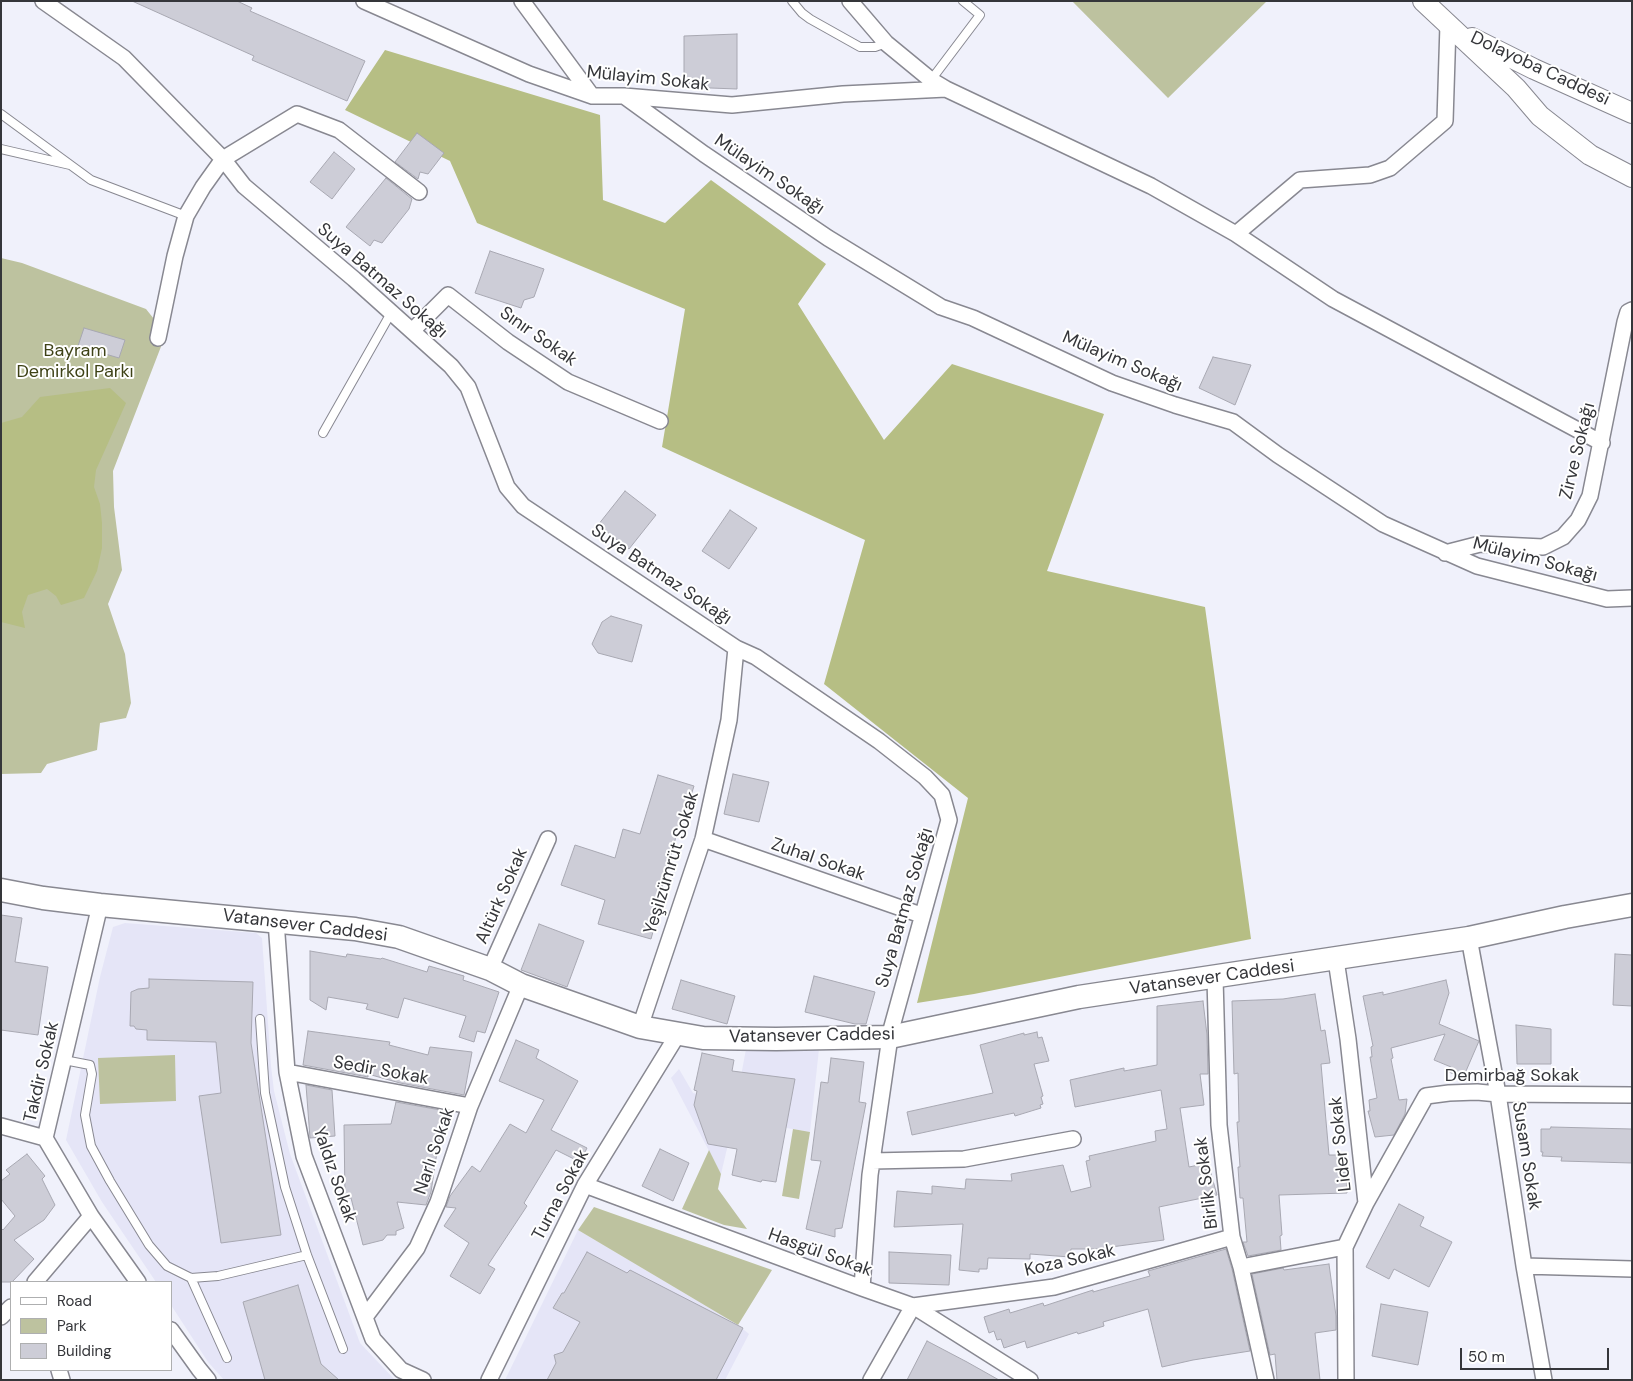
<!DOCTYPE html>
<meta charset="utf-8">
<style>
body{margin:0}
#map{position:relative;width:1633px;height:1381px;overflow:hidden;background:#f0f1fb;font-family:"DM Sans",sans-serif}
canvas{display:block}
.frame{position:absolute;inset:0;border:2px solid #35363a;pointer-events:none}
.legend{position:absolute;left:10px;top:1281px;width:162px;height:90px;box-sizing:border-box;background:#fff;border:1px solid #aeafb0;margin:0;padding:6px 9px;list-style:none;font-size:15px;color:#35363a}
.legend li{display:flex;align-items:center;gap:10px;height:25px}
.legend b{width:25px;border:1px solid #aeafb0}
.scale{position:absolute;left:1460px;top:1348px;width:149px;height:22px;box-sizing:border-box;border:2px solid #35363a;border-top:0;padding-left:6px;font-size:15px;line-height:18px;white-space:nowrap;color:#35363a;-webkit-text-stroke:4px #fff;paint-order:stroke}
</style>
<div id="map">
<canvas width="1633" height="1381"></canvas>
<div class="frame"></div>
<ul class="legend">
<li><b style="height:6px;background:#fff"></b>Road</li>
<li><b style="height:14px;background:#bdc29f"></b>Park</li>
<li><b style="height:14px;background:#cdcdd7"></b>Building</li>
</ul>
<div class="scale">50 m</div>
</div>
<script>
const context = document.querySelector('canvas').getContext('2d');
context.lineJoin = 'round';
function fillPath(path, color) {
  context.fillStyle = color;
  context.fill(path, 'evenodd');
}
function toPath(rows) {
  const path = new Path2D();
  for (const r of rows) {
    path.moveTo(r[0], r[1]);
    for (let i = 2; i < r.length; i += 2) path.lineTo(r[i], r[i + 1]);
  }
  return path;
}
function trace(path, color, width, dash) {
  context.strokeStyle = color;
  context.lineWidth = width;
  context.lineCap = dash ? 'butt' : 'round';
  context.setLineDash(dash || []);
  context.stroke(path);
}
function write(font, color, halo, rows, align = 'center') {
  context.font = font + ' "DM Sans",sans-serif';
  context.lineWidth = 4;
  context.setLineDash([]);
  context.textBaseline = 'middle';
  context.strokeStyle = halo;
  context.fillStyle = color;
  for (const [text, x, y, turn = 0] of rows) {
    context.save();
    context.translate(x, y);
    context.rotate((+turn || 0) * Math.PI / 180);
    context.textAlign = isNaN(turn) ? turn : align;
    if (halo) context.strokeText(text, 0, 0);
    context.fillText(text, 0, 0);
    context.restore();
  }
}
fillPath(toPath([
 [125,923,256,933,262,938,271,1066,274,1091,290,1154,360,1343,395,1380,224,1380,208,1362,171,1305,171,1282,156,1282,102,1202,66,1140,100,977,113,927],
 [746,1049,819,1049,810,1132,734,1119,721,1174,671,1078,679,1069,693,1093,736,1103],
 [578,1230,738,1325,749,1334,725,1380,505,1380]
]), '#e5e5f7');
fillPath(toPath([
 [1072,1,1267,1,1168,98],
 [1,258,22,263,146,309,154,319,162,344,113,471,114,507,122,570,108,604,125,654,131,703,126,718,100,723,97,750,47,764,41,773,1,774],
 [175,1055,176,1101,100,1104,98,1058],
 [793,1129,810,1132,799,1199,782,1196],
 [709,1150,721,1174,718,1189,747,1229,724,1225,682,1209],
 [594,1207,772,1270,738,1325,578,1230]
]), '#bdc29f');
fillPath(toPath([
 [385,50,600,115,603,200,665,223,711,180,826,264,798,304,884,440,952,364,1104,414,1047,571,1205,607,1251,939,974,994,917,1003,968,798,824,684,865,540,662,447,685,309,477,223,450,161,345,110],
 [110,388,126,403,96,470,94,487,100,504,102,523,102,548,97,571,84,598,61,605,56,596,47,589,28,595,22,612,25,628,1,622,1,423,22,417,40,397]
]), '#b6be84');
const building = toPath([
 [132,1,237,1,252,8,250,11,365,61,347,101,252,60,254,56,132,1],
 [737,34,737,89,684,87,684,36,737,34],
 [417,133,444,153,428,174,420,172,418,179,395,162,417,133],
 [334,152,355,169,332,199,310,182,334,152],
 [386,178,412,199,409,209,382,243,374,240,370,246,346,227,386,178],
 [490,251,544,269,534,297,524,300,521,308,475,293,490,251],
 [84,328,125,340,119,358,78,346,84,328],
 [1213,357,1251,365,1235,405,1199,388,1213,357],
 [625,491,656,515,629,549,598,525,625,491],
 [730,510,757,528,729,569,702,551,730,510],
 [611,616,642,625,632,662,598,653,592,644,602,622,611,616],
 [733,774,769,782,759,822,724,814,733,774],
 [658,775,694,786,679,833,677,833,658,902,661,903,651,939,598,924,605,900,561,885,575,845,615,858,623,829,640,834,658,775],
 [1,915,22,918,15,962,48,967,38,1035,1,1030,1,915],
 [539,924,584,941,567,987,521,970,539,924],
 [310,951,346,957,347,954,381,959,382,958,427,972,429,966,464,976,463,980,499,992,485,1033,477,1031,474,1042,459,1037,466,1016,404,998,398,1018,366,1009,368,1004,328,997,326,1010,310,1000,310,951],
 [1615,954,1632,955,1632,1006,1613,1005,1615,954],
 [814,976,875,992,866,1024,855,1024,805,1012,814,976],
 [149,979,253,982,251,1043,281,1235,221,1243,199,1096,221,1093,216,1042,147,1040,147,1030,136,1029,134,1026,130,1026,131,992,138,989,149,988,149,979],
 [681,980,735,996,727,1024,672,1009,681,980],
 [1446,980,1449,993,1439,1024,1479,1041,1463,1078,1449,1072,1451,1067,1434,1060,1445,1034,1391,1048,1393,1058,1391,1059,1399,1100,1407,1099,1405,1114,1394,1135,1375,1137,1368,1111,1370,1111,1369,1100,1377,1098,1370,1057,1372,1057,1371,1047,1373,1046,1363,996,1383,992,1383,995,1446,980],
 [1315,994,1321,1031,1325,1030,1330,1063,1321,1064,1329,1155,1342,1155,1342,1172,1346,1172,1347,1193,1279,1195,1282,1235,1280,1236,1281,1250,1248,1256,1243,1242,1247,1242,1243,1198,1240,1198,1238,1167,1240,1167,1237,1122,1239,1122,1238,1073,1234,1074,1232,1001,1283,999,1315,994],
 [1203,1001,1207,1035,1208,1074,1200,1074,1204,1105,1180,1108,1189,1167,1208,1163,1217,1195,1159,1207,1164,1240,1111,1247,1111,1249,1071,1249,1070,1257,1030,1254,1030,1259,988,1258,987,1269,979,1269,979,1272,959,1270,963,1224,894,1227,897,1191,932,1194,932,1186,965,1189,966,1179,1012,1181,1011,1174,1063,1165,1071,1192,1091,1187,1086,1161,1090,1160,1089,1156,1156,1141,1155,1131,1167,1129,1161,1090,1075,1107,1070,1080,1124,1068,1124,1071,1157,1065,1157,1006,1203,1001],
 [1516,1025,1551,1029,1551,1064,1517,1064,1516,1025],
 [308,1031,390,1042,389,1045,428,1055,430,1047,472,1052,464,1095,400,1083,368,1074,368,1077,303,1065,308,1031],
 [1037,1032,1038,1038,1042,1037,1049,1061,1034,1064,1043,1096,1041,1097,1043,1104,1040,1105,1041,1108,1015,1116,1014,1113,912,1135,907,1112,993,1093,980,1045,1024,1033,1024,1035,1037,1032],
 [516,1040,539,1050,536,1058,578,1081,551,1130,587,1148,580,1162,556,1150,524,1203,527,1206,488,1265,495,1269,480,1294,450,1276,469,1243,444,1226,456,1208,446,1207,450,1196,472,1166,480,1172,510,1124,526,1133,544,1100,499,1081,516,1040],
 [702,1053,734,1060,732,1071,795,1079,776,1182,762,1180,761,1182,732,1175,737,1149,708,1144,694,1105,697,1091,694,1090,702,1053],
 [831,1058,864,1062,859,1102,866,1103,842,1228,835,1229,835,1237,806,1229,821,1161,811,1160,821,1082,828,1083,831,1058],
 [306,1085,332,1090,335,1136,310,1138,306,1085],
 [396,1102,446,1111,437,1152,431,1192,426,1205,397,1202,404,1228,396,1231,396,1235,387,1235,383,1240,363,1245,351,1198,345,1198,344,1125,391,1124,396,1102],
 [1551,1127,1632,1129,1632,1163,1561,1161,1562,1157,1542,1156,1543,1152,1541,1152,1541,1129,1550,1129,1551,1127],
 [660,1149,689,1163,673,1201,642,1186,660,1149],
 [27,1154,45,1176,42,1179,55,1205,44,1220,14,1240,34,1259,12,1282,1,1282,1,1228,3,1230,15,1216,1,1199,1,1181,10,1174,6,1170,27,1154],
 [1399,1204,1424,1217,1420,1226,1452,1242,1429,1287,1394,1269,1389,1279,1366,1267,1399,1204],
 [1226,1249,1232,1269,1250,1351,1193,1360,1162,1367,1148,1309,1103,1322,1104,1326,1078,1334,1077,1332,1027,1348,1025,1341,1004,1348,1001,1339,997,1340,994,1331,989,1333,984,1317,1009,1309,1010,1313,1043,1303,1044,1306,1093,1290,1093,1292,1150,1276,1148,1271,1226,1249],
 [587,1252,627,1273,630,1270,743,1328,716,1380,547,1380,556,1363,554,1355,563,1352,580,1322,553,1308,562,1293,564,1293,587,1252],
 [889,1252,951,1255,949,1285,889,1283,889,1252],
 [1329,1264,1336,1316,1336,1330,1315,1333,1320,1380,1277,1380,1275,1354,1270,1355,1252,1274,1283,1268,1284,1270,1329,1264],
 [298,1285,321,1364,339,1380,265,1380,243,1302,298,1285],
 [1381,1304,1428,1312,1418,1365,1372,1356,1381,1304],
 [927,1341,967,1362,999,1380,907,1380,927,1341]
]);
fillPath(building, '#cdcdd7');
trace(building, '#a8a8b2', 1);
const service = toPath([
 [792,1,802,13,810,19,860,47,875,47,886,43],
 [931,80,980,15,963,1],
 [1,114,91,180,186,216],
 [1,149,70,165],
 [323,433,391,313],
 [260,1019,265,1093,285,1187,307,1255,343,1349],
 [64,1060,90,1065,92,1074,85,1115,91,1146,110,1181,149,1245,167,1266,191,1278,218,1276,307,1255],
 [191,1278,227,1358]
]);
const minor = toPath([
 [43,1,124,58,223,159,244,186,354,279,451,366,468,387,507,487,523,506,736,648,756,657,879,741,925,777,942,795,949,820,891,1030,870,1175,862,1288],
 [364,1,529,74,592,96,624,96,732,105,843,94,946,89],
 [522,1,592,96],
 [850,1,886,43,931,80,946,89,1151,186,1236,234,1333,299,1602,443],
 [624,96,704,154,828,238,941,307,973,318,1112,383,1175,405,1233,422,1278,455,1383,524,1477,566,1607,599,1632,598],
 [1236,234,1300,180,1370,175,1390,168,1445,121,1448,25],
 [412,331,448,295,508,342,568,382,660,421],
 [158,338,175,256,186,216,203,187,223,159,297,114,339,130,419,192],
 [1445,553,1480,544,1543,547,1563,537,1578,520,1590,496,1625,322,1628,312,1632,310],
 [703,839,921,915],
 [100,905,45,1138,91,1216,138,1282],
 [276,921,287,1072,304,1156,373,1339,401,1370,423,1380],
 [1469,938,1498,1094,1524,1266,1544,1380],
 [1336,960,1348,1039,1366,1203,1345,1247,1346,1380],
 [490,969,548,839],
 [1215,978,1219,1125,1232,1237,1241,1267,1266,1380],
 [640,1027,703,839,729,720,736,648],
 [287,1072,470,1106],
 [1,1126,45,1138],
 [872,1161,964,1159,1073,1139],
 [585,1185,862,1288,913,1306,1030,1380],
 [1366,1203,1426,1096,1449,1093,1477,1092,1498,1094,1632,1095],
 [1524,1266,1632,1269],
 [1241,1267,1345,1247],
 [35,1282,91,1216],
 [1,1317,11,1307],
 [365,1317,417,1248,438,1202,470,1106,521,985],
 [171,1330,199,1369,208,1380],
 [59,1370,62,1380],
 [489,1380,585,1185,678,1034],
 [871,1380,913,1306,1054,1287,1232,1237]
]);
const tertiary = toPath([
 [1423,1,1516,88,1540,116,1590,155,1632,177],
 [1472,38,1534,69,1632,113]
]);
const secondary = toPath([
 [1,890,43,898,100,905,355,929,399,937,490,969,521,985,640,1027,703,1038,776,1039,890,1037,1079,997,1469,938,1565,917,1632,905]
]);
trace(service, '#888891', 10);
trace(minor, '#888891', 18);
trace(tertiary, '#888891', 22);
trace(secondary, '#888891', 25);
trace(service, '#fff', 8);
trace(minor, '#fff', 15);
trace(tertiary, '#fff', 20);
trace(secondary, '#fff', 22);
write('18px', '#35363a', '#fff', [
 ["Dolayoba Caddesi",1540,69,25],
 ["Mülayim Sokak",648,79,6],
 ["Mülayim Sokağı",769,175,34],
 ["Suya Batmaz Sokağı",382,281,41],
 ["Sınır Sokak",538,337,35],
 ["Mülayim Sokağı",1122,362,23],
 ["Zirve Sokağı",1578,451,-76],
 ["Mülayim Sokağı",1535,560,15],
 ["Suya Batmaz Sokağı",661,575,34],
 ["Zuhal Sokak",818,860,19],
 ["Yeşilzümrüt Sokak",672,863,-73],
 ["Altürk Sokak",502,896,-66],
 ["Suya Batmaz Sokağı",905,908,-74],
 ["Vatansever Caddesi",305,926,7],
 ["Vatansever Caddesi",1212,978,-8],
 ["Vatansever Caddesi",812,1036,-1],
 ["Sedir Sokak",381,1071,10],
 ["Takdir Sokak",42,1072,-77],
 ["Demirbağ Sokak",1512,1076],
 ["Lider Sokak",1341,1144,-96],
 ["Narlı Sokak",435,1151,-71],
 ["Susam Sokak",1526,1156,81],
 ["Yaldız Sokak",334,1175,71],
 ["Birlik Sokak",1207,1183,-97],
 ["Turna Sokak",561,1195,-62],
 ["Hasgül Sokak",820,1253,20],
 ["Koza Sokak",1070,1261,-13]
]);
write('18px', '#3e4216', '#fff', [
 ["Bayram",75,351],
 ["Demirkol Parkı",75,372]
]);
</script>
